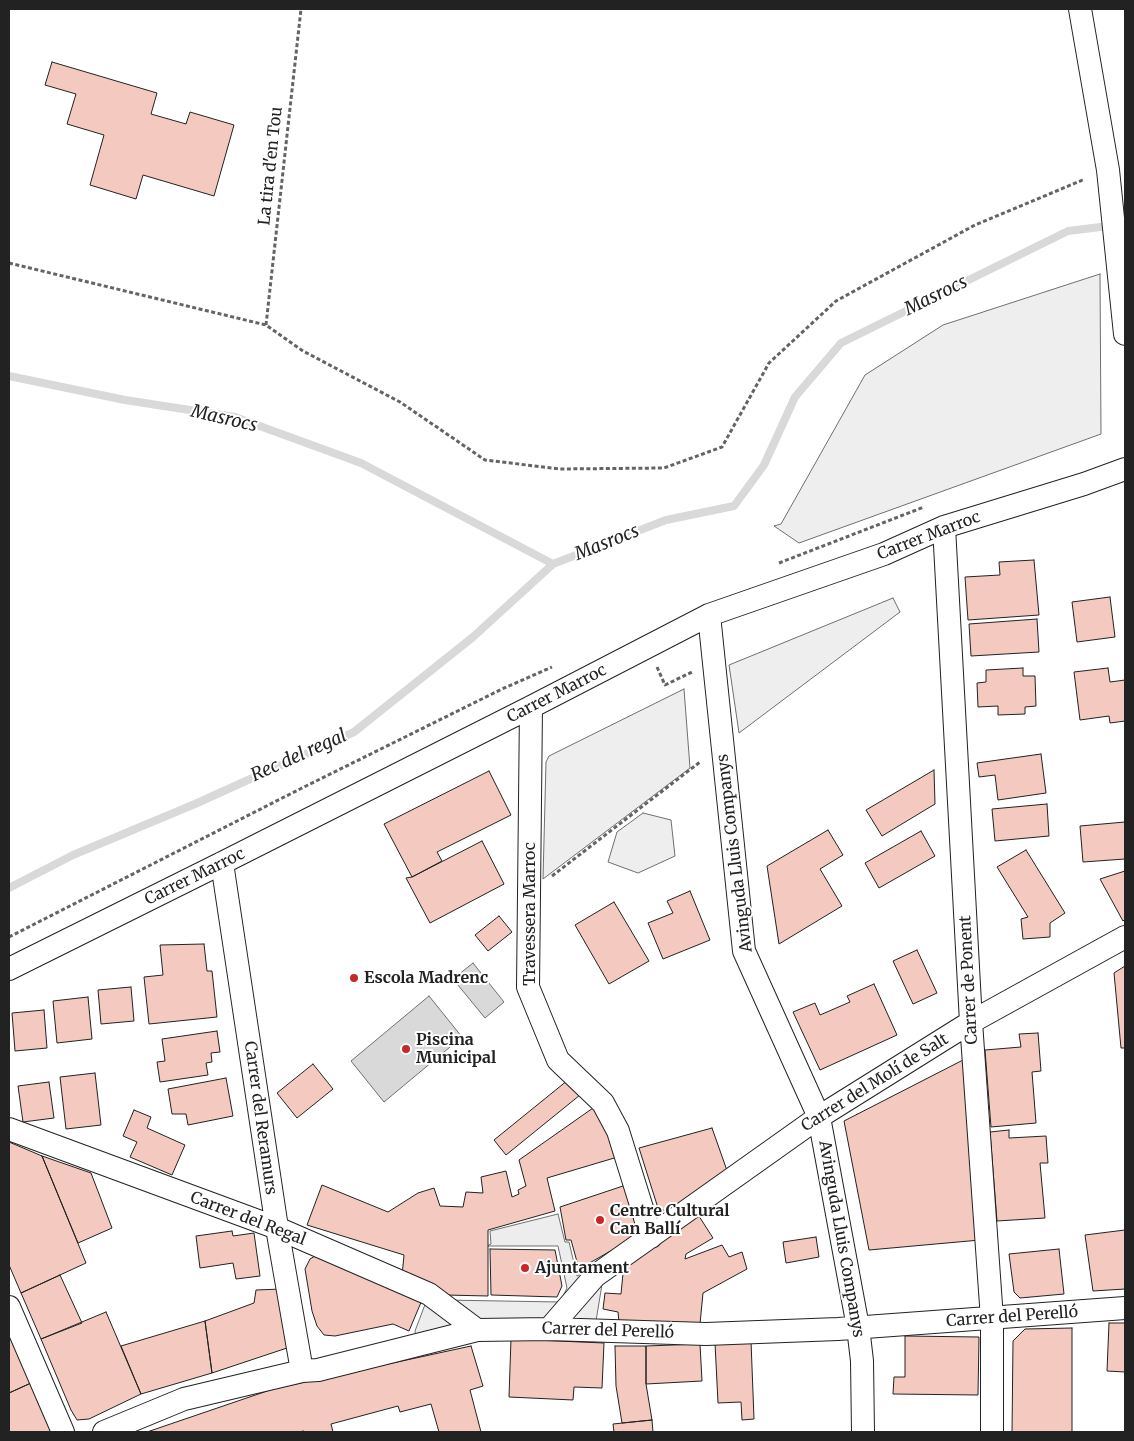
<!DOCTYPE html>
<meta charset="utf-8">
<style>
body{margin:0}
#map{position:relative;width:1134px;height:1441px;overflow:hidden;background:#fff;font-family:Merriweather,serif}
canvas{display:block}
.frame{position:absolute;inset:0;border:10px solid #222;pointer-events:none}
</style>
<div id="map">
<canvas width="1134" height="1441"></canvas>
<div class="frame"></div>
</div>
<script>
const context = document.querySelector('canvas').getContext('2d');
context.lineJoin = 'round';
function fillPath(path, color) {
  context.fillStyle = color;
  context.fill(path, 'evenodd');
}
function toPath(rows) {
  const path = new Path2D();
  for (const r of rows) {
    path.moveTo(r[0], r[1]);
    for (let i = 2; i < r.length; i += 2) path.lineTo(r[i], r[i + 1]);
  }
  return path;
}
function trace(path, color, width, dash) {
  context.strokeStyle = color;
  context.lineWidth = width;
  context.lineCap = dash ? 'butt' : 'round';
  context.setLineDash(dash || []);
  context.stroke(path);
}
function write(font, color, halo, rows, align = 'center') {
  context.font = font + ' Merriweather,serif';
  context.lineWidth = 4;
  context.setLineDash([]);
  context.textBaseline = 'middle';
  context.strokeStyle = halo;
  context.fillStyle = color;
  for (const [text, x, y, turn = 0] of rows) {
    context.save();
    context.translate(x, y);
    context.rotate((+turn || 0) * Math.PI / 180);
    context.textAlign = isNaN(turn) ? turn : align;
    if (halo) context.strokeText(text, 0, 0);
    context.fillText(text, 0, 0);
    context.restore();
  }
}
const green = toPath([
 [1100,274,1101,434,799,543,774,526,781,524,865,375,943,325,1100,274],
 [893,598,900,612,739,733,729,665,893,598],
 [684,689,690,768,543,879,546,762,549,756,684,689],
 [643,813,671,820,675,856,638,873,608,862,617,832,643,813]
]);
fillPath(green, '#eee');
trace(green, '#6f6f6f', 1);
const parking = toPath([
 [558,1214,565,1242,569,1242,577,1276,606,1260,596,1321,416,1339,415,1331,429,1294,443,1300,560,1302,567,1288,558,1246,487,1246,491,1244,490,1231,558,1214]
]);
fillPath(parking, '#ededed');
trace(parking, '#6f6f6f', 1);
const water = toPath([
 [473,963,504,1002,485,1018,453,979,473,963],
 [429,996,462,1037,384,1102,351,1061,429,996]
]);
fillPath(water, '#d9d9d9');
trace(water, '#6f6f6f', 1);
trace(toPath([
 [9,376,125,400,235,417,361,463,553,564,666,520,734,506,764,465,795,397,841,343,1068,231,1125,224],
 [9,888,73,855,195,804,354,732,473,637,553,564]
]), '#d9d9d9', 8);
const building = toPath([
 [52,62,157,93,151,114,186,124,190,112,234,125,214,196,143,175,136,199,90,185,104,135,67,124,76,94,45,85,52,62],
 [1034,560,1039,615,968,620,965,577,1000,575,999,562,1034,560],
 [1110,597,1115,637,1077,642,1072,602,1110,597],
 [1037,619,1039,652,971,656,969,624,1037,619],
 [1023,668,1023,676,1035,676,1036,706,1025,707,1025,714,998,715,998,706,978,707,977,683,986,682,986,670,1023,668],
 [1108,668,1110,682,1125,680,1125,721,1110,723,1109,716,1080,720,1074,672,1108,668],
 [1041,754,1046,793,998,800,995,775,979,777,977,763,1041,754],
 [934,770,935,804,882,836,866,810,934,770],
 [489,771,511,815,437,852,442,861,412,877,384,824,489,771],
 [1047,804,1049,836,995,841,992,809,1047,804],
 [1125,822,1125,859,1083,862,1080,826,1125,822],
 [828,830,843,855,820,869,842,906,779,944,767,866,828,830],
 [921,831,935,856,879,888,865,863,921,831],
 [482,841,504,884,430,923,406,878,412,877,482,841],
 [1026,850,1065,913,1050,923,1050,937,1023,939,1021,919,1028,917,997,867,1026,850],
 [1125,871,1125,919,1123,921,1100,879,1125,871],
 [690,891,710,940,663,959,648,923,673,913,667,901,690,891],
 [614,902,649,961,609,984,575,925,614,902],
 [499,916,512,932,488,951,475,935,499,916],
 [204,944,207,971,212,971,217,1017,149,1024,144,977,163,975,160,945,204,944],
 [917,950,937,993,913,1004,893,961,917,950],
 [1125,966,1125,1048,1121,1048,1114,973,1125,966],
 [874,984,897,1035,820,1070,793,1012,815,1003,820,1015,850,1002,847,996,874,984],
 [131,987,134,1021,101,1024,98,990,131,987],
 [88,997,92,1039,57,1043,53,1001,88,997],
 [44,1010,47,1048,15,1051,12,1013,44,1010],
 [217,1031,220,1052,211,1053,212,1062,206,1063,208,1075,160,1082,157,1062,165,1061,162,1039,217,1031],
 [1038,1033,1041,1071,1032,1072,1036,1123,991,1127,985,1050,1021,1047,1019,1034,1038,1033],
 [963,1060,980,1240,869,1250,844,1121,963,1060],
 [313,1064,333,1089,297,1118,277,1093,313,1064],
 [95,1073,101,1125,66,1129,60,1077,95,1073],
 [226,1078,233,1116,188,1125,186,1114,172,1114,168,1089,226,1078],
 [568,1080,580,1095,506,1155,494,1140,568,1080],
 [49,1082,54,1118,23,1122,18,1086,49,1082],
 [593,1108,621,1156,547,1178,555,1211,488,1230,488,1296,445,1295,402,1276,404,1255,307,1225,322,1185,388,1212,418,1193,434,1188,440,1206,463,1207,466,1192,483,1193,481,1177,506,1171,512,1197,519,1194,518,1190,526,1186,519,1160,593,1108],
 [134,1110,151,1117,147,1128,185,1145,172,1175,130,1157,137,1142,123,1136,134,1110],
 [712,1128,730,1179,671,1213,658,1208,639,1148,712,1128],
 [1009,1130,1009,1138,1046,1136,1048,1163,1040,1163,1045,1218,997,1221,990,1132,1009,1130],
 [9,1142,42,1156,86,1263,21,1293,9,1265,9,1142],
 [42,1156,91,1173,112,1228,78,1243,42,1156],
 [626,1185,642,1233,579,1269,571,1240,566,1240,560,1207,626,1185],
 [697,1213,713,1238,686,1254,685,1259,722,1245,729,1257,742,1252,747,1269,703,1293,700,1324,619,1322,618,1312,603,1309,605,1293,621,1294,624,1263,697,1213],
 [1125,1230,1125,1289,1093,1291,1085,1235,1125,1230],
 [232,1231,233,1236,254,1233,260,1276,236,1279,233,1263,200,1268,196,1236,232,1231],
 [816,1237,819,1257,786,1263,783,1242,816,1237],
 [490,1249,555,1250,562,1286,557,1297,491,1295,490,1249],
 [1059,1249,1064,1294,1020,1298,1014,1292,1009,1254,1059,1249],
 [317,1255,422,1300,409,1331,393,1324,335,1336,324,1335,317,1326,312,1311,305,1269,310,1259,317,1255],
 [60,1275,82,1323,41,1339,21,1293,60,1275],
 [282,1289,287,1348,212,1373,205,1321,254,1303,256,1290,282,1289],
 [106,1312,141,1394,89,1419,77,1420,71,1410,41,1339,106,1312],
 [205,1321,212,1373,141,1394,121,1346,205,1321],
 [1109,1323,1125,1323,1125,1372,1107,1371,1109,1323],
 [1072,1328,1072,1432,1012,1432,1013,1341,1025,1329,1072,1328],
 [9,1335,31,1383,9,1393,9,1335],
 [905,1336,979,1337,978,1395,893,1394,894,1377,905,1377,905,1336],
 [511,1339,604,1343,602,1388,574,1387,573,1400,509,1397,511,1339],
 [751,1341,754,1419,742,1420,741,1402,718,1403,715,1343,751,1341],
 [700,1344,702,1381,646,1384,646,1346,700,1344],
 [471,1346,483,1386,470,1390,481,1432,439,1432,431,1404,400,1412,398,1406,331,1424,333,1432,304,1432,304,1431,298,1432,147,1432,273,1389,471,1346],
 [615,1346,646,1346,646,1384,652,1420,622,1423,616,1386,615,1346],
 [31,1383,54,1432,9,1432,9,1393,31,1383],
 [652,1420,653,1432,614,1432,613,1424,652,1420]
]);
fillPath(building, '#f3c9c0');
trace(building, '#222', 1);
const minor = toPath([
 [1080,9,1108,170,1125,334],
 [944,527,971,1022,992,1319,992,1432],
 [709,615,744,951,819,1117,858,1327,862,1361,863,1432],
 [531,707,528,987,558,1060,603,1103,618,1131,651,1237],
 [222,863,277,1228,302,1371],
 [9,969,222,863,531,707,709,615,884,554,944,527,1084,484,1125,469],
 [9,1129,277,1228,429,1294,477,1330],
 [9,1307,63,1432],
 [549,1329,595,1276,819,1117,971,1022,1125,937],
 [104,1432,184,1399,302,1371,318,1370,477,1330,549,1329,706,1334,838,1329,1125,1308]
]);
trace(minor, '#222', 24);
trace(toPath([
 [9,263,266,325,303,351,400,402,485,460,560,469,664,468,722,447,769,363,836,301,975,225,1085,179],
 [266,325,301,9],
 [779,563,924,507],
 [657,667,665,685,692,672],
 [552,876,700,762],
 [9,937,300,789,502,689,552,667]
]), '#646464', 3, [4, 2.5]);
trace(minor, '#fff', 22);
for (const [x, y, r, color] of [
 [354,978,5,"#c62828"],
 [406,1049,5,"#c62828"],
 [600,1220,5,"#c62828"],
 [525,1268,5,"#c62828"]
]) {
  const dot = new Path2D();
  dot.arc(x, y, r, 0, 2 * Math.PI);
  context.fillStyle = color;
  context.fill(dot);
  trace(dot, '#fff', 2);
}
write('16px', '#222', '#fff', [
 ["La tira d'en Tou",271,166,-84],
 ["Carrer Marroc",929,536,-21],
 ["Carrer Marroc",557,694,-27],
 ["Avinguda Lluis Companys",735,853,-97],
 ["Carrer Marroc",195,877,-26],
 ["Travessera Marroc",530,914,-90],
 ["Carrer de Ponent",969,980,-93],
 ["Carrer del Molí de Salt",875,1083,-32],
 ["Carrer del Reramurs",260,1118,82],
 ["Carrer del Regal",248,1219,21],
 ["Avinguda Lluis Companys",841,1239,80],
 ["Carrer del Perelló",1012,1317,-4],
 ["Carrer del Perelló",608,1331,2]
]);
write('bold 16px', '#222', '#fff', [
 ["Escola Madrenc",364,978],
 ["Piscina",416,1040],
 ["Municipal",416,1058],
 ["Centre Cultural",610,1211],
 ["Can Ballí",610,1229],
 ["Ajuntament",535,1268]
], 'left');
write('italic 18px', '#222', '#fff', [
 ["Masrocs",936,296,-26],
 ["Masrocs",224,419,13],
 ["Masrocs",607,543,-22],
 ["Rec del regal",299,756,-24]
]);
</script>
